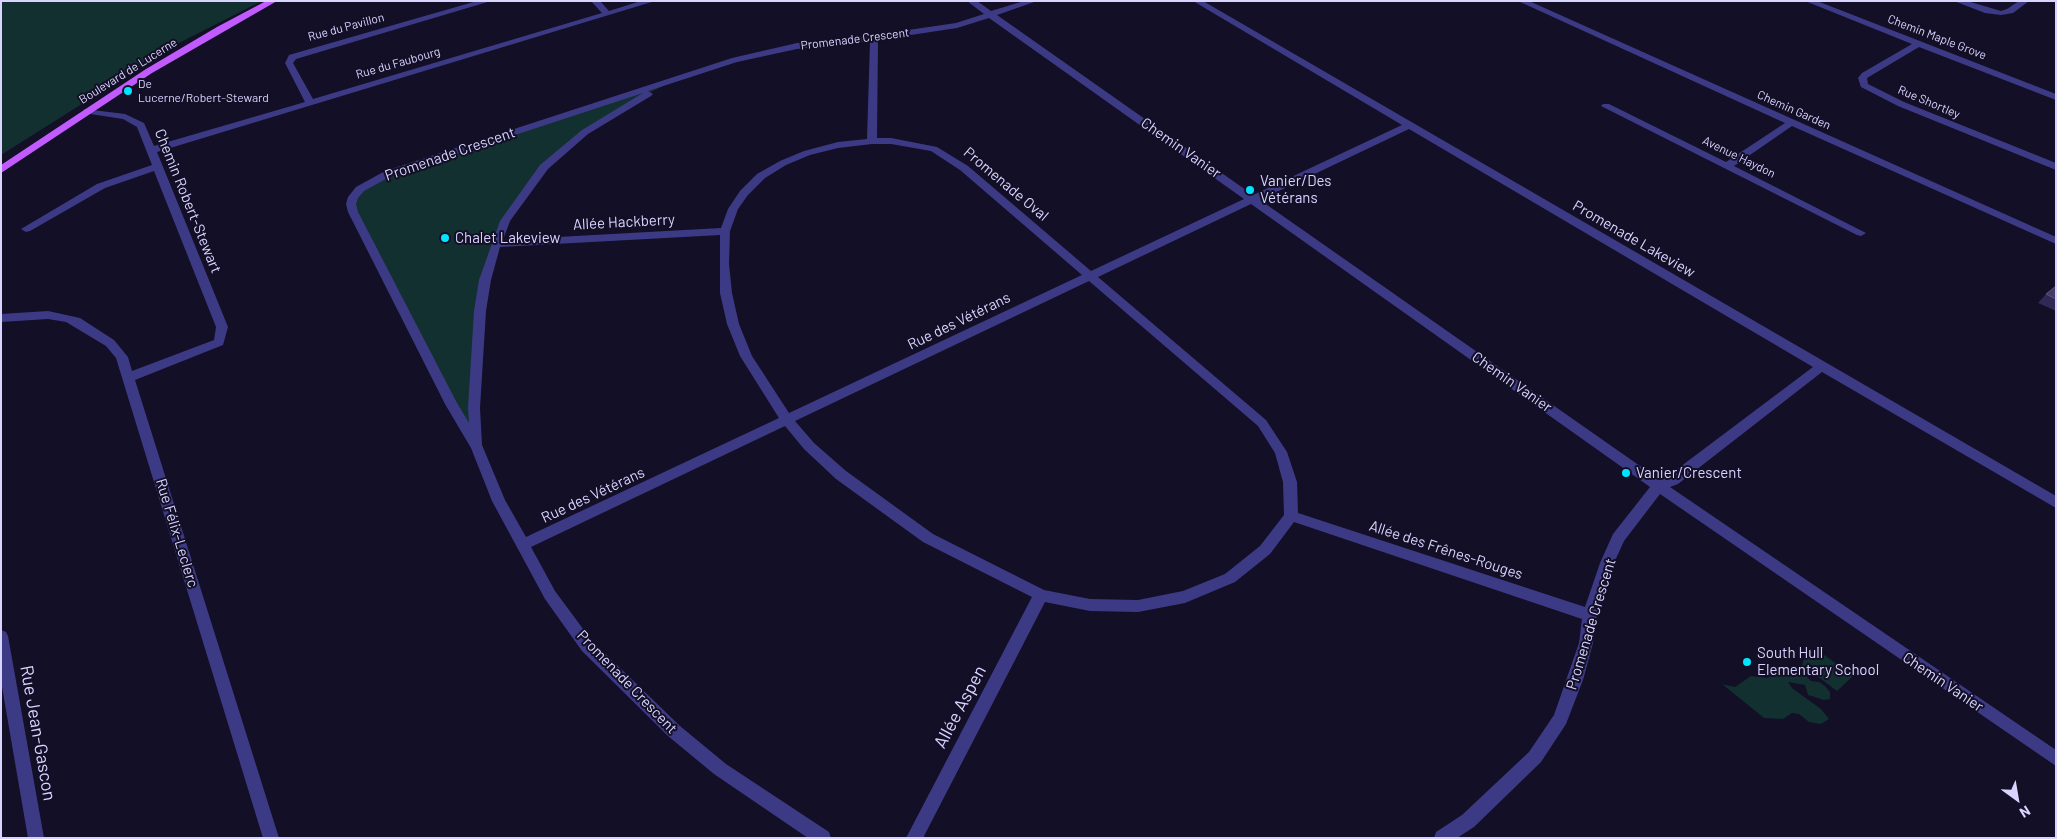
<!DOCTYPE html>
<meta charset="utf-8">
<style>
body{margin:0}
#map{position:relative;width:2057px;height:839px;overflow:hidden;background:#130f26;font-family:Barlow,sans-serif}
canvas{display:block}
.frame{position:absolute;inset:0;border:2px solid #d9d4ff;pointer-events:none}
.north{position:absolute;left:1992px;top:774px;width:50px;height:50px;-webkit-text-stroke:4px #130f26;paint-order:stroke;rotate:148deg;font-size:14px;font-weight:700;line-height:20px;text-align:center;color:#d9d4ff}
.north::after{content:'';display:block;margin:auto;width:18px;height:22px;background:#d9d4ff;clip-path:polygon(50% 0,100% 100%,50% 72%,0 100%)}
</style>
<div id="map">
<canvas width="2057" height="839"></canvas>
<div class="frame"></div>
<div class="north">N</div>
</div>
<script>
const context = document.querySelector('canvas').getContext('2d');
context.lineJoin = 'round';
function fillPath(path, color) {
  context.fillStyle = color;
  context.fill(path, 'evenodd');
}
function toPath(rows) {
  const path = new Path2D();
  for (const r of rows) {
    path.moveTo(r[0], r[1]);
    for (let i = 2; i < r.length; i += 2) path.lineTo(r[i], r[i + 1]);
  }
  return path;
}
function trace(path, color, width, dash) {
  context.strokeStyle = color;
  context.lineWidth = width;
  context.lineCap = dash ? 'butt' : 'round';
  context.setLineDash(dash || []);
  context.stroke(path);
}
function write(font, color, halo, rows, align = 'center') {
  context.font = font + ' Barlow,sans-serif';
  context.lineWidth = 4;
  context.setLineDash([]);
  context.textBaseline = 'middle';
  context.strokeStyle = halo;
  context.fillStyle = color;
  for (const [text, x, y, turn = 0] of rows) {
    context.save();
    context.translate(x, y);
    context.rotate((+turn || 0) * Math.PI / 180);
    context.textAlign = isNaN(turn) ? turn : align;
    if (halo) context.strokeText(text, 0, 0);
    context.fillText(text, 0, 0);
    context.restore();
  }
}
fillPath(toPath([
 [1,1,262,1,177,44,1,155],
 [677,79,647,94,564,149,518,200,485,280,477,447,353,212,353,197,374,180],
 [1819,651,1853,676,1837,691,1802,665,1805,656],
 [1780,672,1789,675,1802,672,1811,681,1819,682,1825,686,1830,692,1830,699,1824,700,1808,695,1805,685,1788,682,1792,688,1821,709,1829,719,1821,724,1809,722,1799,714,1792,713,1783,719,1764,718,1722,684,1735,687,1751,676,1767,678]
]), '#12302f');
fillPath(toPath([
 [477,1,491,1,296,59,293,63,313,99,602,13,591,1,600,1,609,11,641,1,655,1,157,152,228,327,223,345,135,380,279,838,263,838,116,358,106,346,66,322,48,319,1,322,1,314,48,311,80,318,114,340,128,357,132,371,214,340,216,327,154,171,105,188,30,231,26,232,21,229,97,184,152,165,137,127,123,119,84,113,84,109,125,114,144,123,154,146,305,102,285,63,289,55,477,1],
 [967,1,977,1,991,11,1024,1,1037,1,997,15,1253,195,1402,125,1193,1,1203,1,2056,496,2056,508,1822,372,1678,484,1670,487,2056,750,2056,766,1660,494,1624,541,1614,563,1597,615,1593,643,1583,680,1566,724,1541,762,1474,827,1457,838,1434,838,1436,832,1462,815,1529,752,1554,715,1579,643,1582,619,1294,522,1270,554,1235,582,1185,603,1138,612,1090,611,1045,602,923,838,906,838,1032,597,923,542,836,479,804,449,785,426,531,547,555,591,592,641,680,726,726,764,829,832,831,838,808,838,714,774,668,736,582,651,545,599,492,501,471,448,445,404,348,212,346,204,348,197,356,187,385,171,732,58,797,43,874,35,956,23,984,14,967,1],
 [989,18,1244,199,1091,271,968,166,937,147,891,138,877,138,878,40,957,28,989,18],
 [870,41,867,139,838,142,804,151,780,161,757,174,740,191,728,209,721,228,503,240,510,221,548,169,588,134,651,96,653,94,648,91,737,62,797,49,870,41],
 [643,93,582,130,540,165,500,221,479,280,474,311,468,408,469,423,457,403,358,212,356,204,358,198,364,191,393,175,643,93],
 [1409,129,1813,367,1668,476,1660,480,1260,200,1409,129],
 [872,144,891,144,931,151,960,170,1082,275,789,413,752,356,739,324,732,293,729,264,730,231,738,209,748,195,765,178,786,165,810,155,838,148,872,144],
 [1251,204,1650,487,1613,534,1600,563,1585,607,1298,513,1297,482,1287,452,1266,420,1098,277,1251,204],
 [720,235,720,293,727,324,740,356,779,418,526,537,505,500,482,445,480,408,486,311,491,280,500,247,720,235],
 [1089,281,1258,426,1275,453,1283,482,1284,515,1260,546,1225,574,1183,591,1138,600,1090,599,1044,590,933,534,846,471,814,443,795,421,1089,281],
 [1518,1,1529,1,2056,237,2056,244,1792,126,1734,166,1866,233,1861,236,1857,235,1601,106,1603,104,1609,104,1726,162,1785,123,1518,1],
 [1805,1,1817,1,2056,94,2056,100,1919,47,1867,78,1868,84,1904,102,2056,163,2056,170,1898,106,1861,87,1858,78,1862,73,1912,44,1805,1],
 [1954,1,1967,1,2001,11,2007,9,2019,1,2029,1,2013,13,2001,15,1985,13,1954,1],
 [1,630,6,632,8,636,44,838,28,838,1,681,1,630]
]), '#3d3a85');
fillPath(toPath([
 [266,1,277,1,152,73,1,173,1,165,146,69,217,27,266,1]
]), '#c25bff');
fillPath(toPath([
 [2056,286,2056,311,2038,303,2046,294]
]), '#312854');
const building = toPath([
 [2056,286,2056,299,2046,294,2056,286]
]);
fillPath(building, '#433a66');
trace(building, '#5a527e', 1);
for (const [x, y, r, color] of [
 [128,91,5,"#00e5ff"],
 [1250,190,5,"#00e5ff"],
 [445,238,5,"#00e5ff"],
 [1626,473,5,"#00e5ff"],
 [1747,662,5,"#00e5ff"]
]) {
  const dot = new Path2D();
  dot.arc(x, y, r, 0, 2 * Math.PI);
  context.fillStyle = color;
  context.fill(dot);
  trace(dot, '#130f26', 2);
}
write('12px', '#d9d4ff', '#130f26', [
 ["Rue du Pavillon",346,27,-15],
 ["Chemin Maple Grove",1937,37,21],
 ["Promenade Crescent",855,39,-7],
 ["Rue du Faubourg",398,63,-16],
 ["Boulevard de Lucerne",128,71,-32],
 ["Rue Shortley",1929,102,23],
 ["Chemin Garden",1794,110,24],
 ["Avenue Haydon",1739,157,26]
]);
write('12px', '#d9d4ff', '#130f26', [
 ["De",138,84],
 ["Lucerne/Robert-Steward",138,98]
], 'left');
write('15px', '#d9d4ff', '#130f26', [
 ["Chemin Vanier",1181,148,35],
 ["Promenade Crescent",450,154,-19],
 ["Promenade Oval",1006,184,40],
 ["Chemin Robert-Stewart",188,201,68],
 ["Allée Hackberry",624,222,-3],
 ["Promenade Lakeview",1634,239,30],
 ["Rue des Vétérans",959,321,-26],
 ["Chemin Vanier",1512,382,35],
 ["Rue des Vétérans",593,495,-25],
 ["Rue Félix-Leclerc",177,533,73],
 ["Allée des Frênes-Rouges",1446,550,18],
 ["Promenade Crescent",1591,624,-73],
 ["Promenade Crescent",627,682,46],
 ["Chemin Vanier",1943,682,34]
]);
write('15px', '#d9d4ff', '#130f26', [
 ["Vanier/Des",1260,181],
 ["Vétérans",1260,198],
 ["Chalet Lakeview",455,238],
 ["Vanier/Crescent",1636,473],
 ["South Hull",1757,653],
 ["Elementary School",1757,670]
], 'left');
write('18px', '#d9d4ff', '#130f26', [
 ["Allée Aspen",960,707,-62],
 ["Rue Jean-Gascon",38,733,80]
]);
</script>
